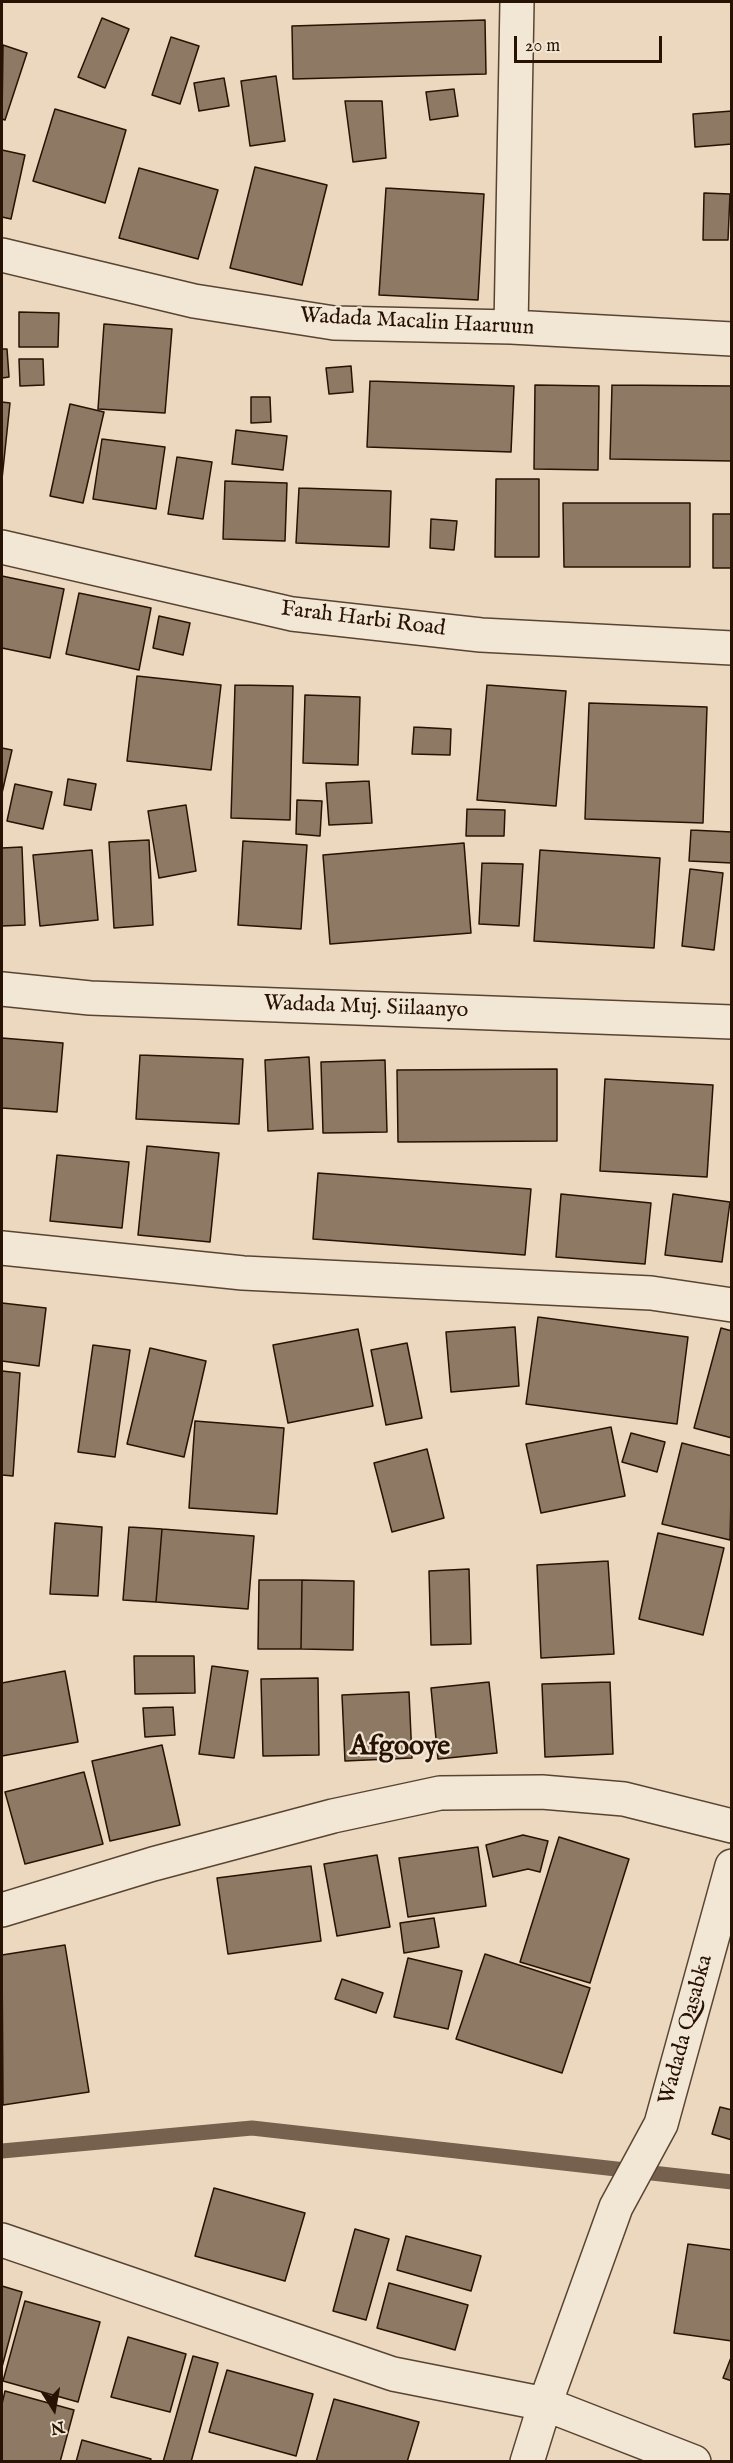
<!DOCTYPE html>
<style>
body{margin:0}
#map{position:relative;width:733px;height:2463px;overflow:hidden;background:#ebd8be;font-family:"IM FELL English",serif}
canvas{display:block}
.frame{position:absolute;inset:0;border:3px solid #281203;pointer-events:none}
.north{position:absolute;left:24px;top:2379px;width:60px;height:60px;-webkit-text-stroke:4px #f2e6d5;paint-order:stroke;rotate:169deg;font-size:16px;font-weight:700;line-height:24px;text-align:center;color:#281203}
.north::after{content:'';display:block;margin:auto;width:21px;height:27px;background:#281203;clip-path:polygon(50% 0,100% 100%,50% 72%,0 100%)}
.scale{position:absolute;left:514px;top:36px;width:148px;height:27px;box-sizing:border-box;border:3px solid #281203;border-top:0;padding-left:8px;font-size:18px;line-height:21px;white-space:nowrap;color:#281203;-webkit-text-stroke:4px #f2e6d5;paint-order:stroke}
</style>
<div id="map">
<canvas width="733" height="2463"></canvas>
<div class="frame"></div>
<div class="north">N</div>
<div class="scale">20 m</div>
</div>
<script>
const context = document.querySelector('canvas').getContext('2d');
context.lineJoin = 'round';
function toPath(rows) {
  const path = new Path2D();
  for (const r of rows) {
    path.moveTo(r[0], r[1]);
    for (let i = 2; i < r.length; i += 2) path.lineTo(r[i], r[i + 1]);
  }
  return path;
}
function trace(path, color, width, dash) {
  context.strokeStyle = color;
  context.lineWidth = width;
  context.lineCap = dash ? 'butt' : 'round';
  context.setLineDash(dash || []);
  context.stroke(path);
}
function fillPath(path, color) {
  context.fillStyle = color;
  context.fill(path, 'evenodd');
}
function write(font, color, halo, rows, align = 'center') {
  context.font = font + ' "IM FELL English",serif';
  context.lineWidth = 4.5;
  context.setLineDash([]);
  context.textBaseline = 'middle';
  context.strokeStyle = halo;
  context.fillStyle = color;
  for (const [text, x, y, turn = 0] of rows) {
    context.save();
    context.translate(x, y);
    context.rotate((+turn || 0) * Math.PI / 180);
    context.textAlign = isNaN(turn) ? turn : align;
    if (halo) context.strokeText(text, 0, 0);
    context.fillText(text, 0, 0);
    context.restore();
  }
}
trace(toPath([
 [2,2151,252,2128,732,2182]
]), '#75614d', 15);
const building = toPath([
 [102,18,129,29,105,88,78,77,102,18],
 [485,20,486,74,293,79,292,26,485,20],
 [171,37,199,46,180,104,152,95,171,37],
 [3,45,27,53,5,120,2,119,3,45],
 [276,76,285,141,250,146,241,81,276,76],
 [224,78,229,106,199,111,194,83,224,78],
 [454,89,458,116,430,120,426,92,454,89],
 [345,101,382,101,386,158,353,162,345,101],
 [55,109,126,130,105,203,33,181,55,109],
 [732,111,732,144,695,147,693,114,732,111],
 [2,150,25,155,11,219,2,217,2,150],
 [255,167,327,185,302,285,230,268,255,167],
 [139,168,218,190,198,259,119,238,139,168],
 [386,188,484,194,478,300,379,295,386,188],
 [704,193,730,194,728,240,703,240,704,193],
 [19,312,59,313,58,347,19,347,19,312],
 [104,324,172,329,165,413,98,409,104,324],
 [2,349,7,349,9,377,2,378,2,349],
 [19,359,43,359,44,385,20,386,19,359],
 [351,366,353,392,329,394,326,368,351,366],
 [370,381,514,386,511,452,367,447,370,381],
 [535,385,599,386,598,470,534,469,535,385],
 [612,385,732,386,732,461,610,459,612,385],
 [251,397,270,397,271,422,251,423,251,397],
 [2,402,10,403,2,479,2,402],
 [70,404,104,412,83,503,50,496,70,404],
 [236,430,287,436,283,470,232,464,236,430],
 [102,439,165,447,156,509,93,499,102,439],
 [177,457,212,462,203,519,168,514,177,457],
 [496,479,539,479,539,557,495,557,496,479],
 [225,481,287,483,285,541,223,539,225,481],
 [299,488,391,491,389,547,296,543,299,488],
 [563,503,690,503,690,567,564,567,563,503],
 [713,514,732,514,732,568,713,568,713,514],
 [431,519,457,521,454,550,430,548,431,519],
 [2,576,64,589,50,658,2,648,2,576],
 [79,593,151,608,139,670,66,654,79,593],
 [159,616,190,623,183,655,153,648,159,616],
 [137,676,221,685,211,770,127,761,137,676],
 [235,685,293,686,290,820,231,818,235,685],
 [487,685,566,691,556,806,477,800,487,685],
 [305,695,360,697,358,765,303,763,305,695],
 [589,703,707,707,703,823,585,819,589,703],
 [414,727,451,729,450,755,412,754,414,727],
 [2,748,12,750,2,793,2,748],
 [68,779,96,784,91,810,64,805,68,779],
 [369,781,372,823,329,825,326,783,369,781],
 [15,784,52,792,43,829,7,821,15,784],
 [297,800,322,801,320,836,296,834,297,800],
 [186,805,196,871,159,878,148,811,186,805],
 [467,809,505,810,504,836,466,836,467,809],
 [691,830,732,832,732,863,689,861,691,830],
 [149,840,153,925,114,928,109,842,149,840],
 [243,841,307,845,301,929,238,925,243,841],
 [464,843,471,933,330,944,323,855,464,843],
 [22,847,25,925,2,926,2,848,22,847],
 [92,850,98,920,40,926,33,855,92,850],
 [540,850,660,858,654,948,534,941,540,850],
 [482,863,523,864,519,926,479,924,482,863],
 [690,869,723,873,714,950,682,946,690,869],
 [2,1038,63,1043,57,1112,2,1108,2,1038],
 [140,1055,243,1059,239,1124,136,1119,140,1055],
 [309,1057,313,1129,268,1131,265,1060,309,1057],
 [385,1060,387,1132,323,1133,321,1062,385,1060],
 [557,1069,557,1141,398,1142,397,1070,557,1069],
 [605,1079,713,1085,707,1177,600,1171,605,1079],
 [147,1146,219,1153,210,1242,138,1235,147,1146],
 [57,1155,129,1162,122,1228,50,1221,57,1155],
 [318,1173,531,1189,525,1255,313,1239,318,1173],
 [561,1194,651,1203,645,1264,556,1257,561,1194],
 [673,1194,730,1202,722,1262,665,1255,673,1194],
 [2,1303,46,1308,39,1366,2,1361,2,1303],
 [538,1317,688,1337,677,1424,526,1404,538,1317],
 [515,1327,519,1386,451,1392,446,1332,515,1327],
 [721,1328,732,1331,732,1438,694,1428,721,1328],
 [358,1329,373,1406,288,1423,273,1345,358,1329],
 [407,1343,422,1418,386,1425,371,1350,407,1343],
 [93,1345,130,1350,115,1457,78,1452,93,1345],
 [150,1348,206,1361,184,1457,127,1444,150,1348],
 [2,1371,20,1373,13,1476,2,1475,2,1371],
 [195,1421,284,1428,277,1514,189,1508,195,1421],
 [611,1427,625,1496,541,1513,526,1444,611,1427],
 [631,1433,665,1442,657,1472,622,1462,631,1433],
 [682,1443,732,1456,730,1540,662,1524,682,1443],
 [427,1449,444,1518,392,1532,374,1463,427,1449],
 [55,1523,102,1527,98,1596,50,1594,55,1523],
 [129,1527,162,1529,156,1602,123,1600,129,1527],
 [162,1529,254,1536,248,1609,156,1602,162,1529],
 [658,1533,724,1548,703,1635,639,1619,658,1533],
 [608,1561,614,1654,541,1658,537,1565,608,1561],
 [469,1569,471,1644,431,1645,429,1571,469,1569],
 [259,1580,302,1580,301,1649,258,1649,259,1580],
 [302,1580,354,1581,353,1650,301,1649,302,1580],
 [134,1656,194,1656,195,1693,135,1694,134,1656],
 [212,1666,248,1671,234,1758,199,1754,212,1666],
 [65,1671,78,1742,2,1756,2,1683,65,1671],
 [318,1678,319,1755,263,1756,261,1679,318,1678],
 [489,1682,497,1753,438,1759,431,1688,489,1682],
 [610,1682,613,1754,545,1757,542,1684,610,1682],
 [409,1692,412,1758,345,1761,342,1695,409,1692],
 [173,1707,175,1735,145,1737,143,1708,173,1707],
 [162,1745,180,1825,110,1841,92,1761,162,1745],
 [84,1772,103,1844,25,1864,5,1792,84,1772],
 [523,1835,548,1841,540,1872,528,1869,493,1877,486,1845,523,1835],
 [559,1837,629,1859,590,1983,520,1962,559,1837],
 [478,1847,486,1906,408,1917,399,1858,478,1847],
 [377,1855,390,1927,337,1936,324,1864,377,1855],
 [311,1866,321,1941,228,1954,217,1878,311,1866],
 [434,1918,439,1947,404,1953,400,1923,434,1918],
 [65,1945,89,2092,3,2105,2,1955,65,1945],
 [485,1954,590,1988,562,2073,456,2039,485,1954],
 [408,1958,462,1971,448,2029,394,2017,408,1958],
 [342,1979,383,1993,376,2013,335,1999,342,1979],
 [720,2107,732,2110,732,2140,712,2134,720,2107],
 [214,2188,305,2213,285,2281,195,2256,214,2188],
 [355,2229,389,2239,366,2320,333,2311,355,2229],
 [406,2236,481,2256,471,2291,397,2270,406,2236],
 [688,2244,732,2250,732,2341,674,2333,688,2244],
 [389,2283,468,2305,455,2350,377,2328,389,2283],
 [2,2286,22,2292,2,2367,2,2286],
 [25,2301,100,2322,78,2402,3,2381,25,2301],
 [128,2337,186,2354,170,2412,111,2397,128,2337],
 [732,2355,732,2381,723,2378,732,2355],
 [193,2356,218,2363,191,2462,163,2462,193,2356],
 [227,2370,313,2394,296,2456,209,2432,227,2370],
 [5,2391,74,2410,60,2462,2,2462,2,2404,5,2391],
 [334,2399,419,2422,407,2462,316,2462,334,2399],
 [82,2440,151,2459,150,2462,76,2462,82,2440]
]);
fillPath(building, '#8d7964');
trace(building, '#281203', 1.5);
const minor = toPath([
 [2,255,194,301,334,323,511,327,732,339],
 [511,327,517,2],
 [2,547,292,614,481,635,732,648],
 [2,989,90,998,732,1022],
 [2,1248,243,1273,651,1293,732,1305],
 [2,1910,153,1864,333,1816,440,1793,542,1792,624,1799,732,1826],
 [2,2240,393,2374,545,2404,694,2462],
 [527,2462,545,2404,616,2207,661,2124,732,1866]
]);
trace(minor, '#594432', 36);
trace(minor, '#f2e6d5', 33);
write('22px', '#281203', '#f2e6d5', [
 ["Wadada Macalin Haaruun",417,323,3],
 ["Farah Harbi Road",363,620,7],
 ["Wadada Muj. Siilaanyo",366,1008,2],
 ["Wadada Qasabka",687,2030,-75]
]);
write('bold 28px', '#281203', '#f2e6d5', [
 ["Afgooye",400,1748]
]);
</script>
